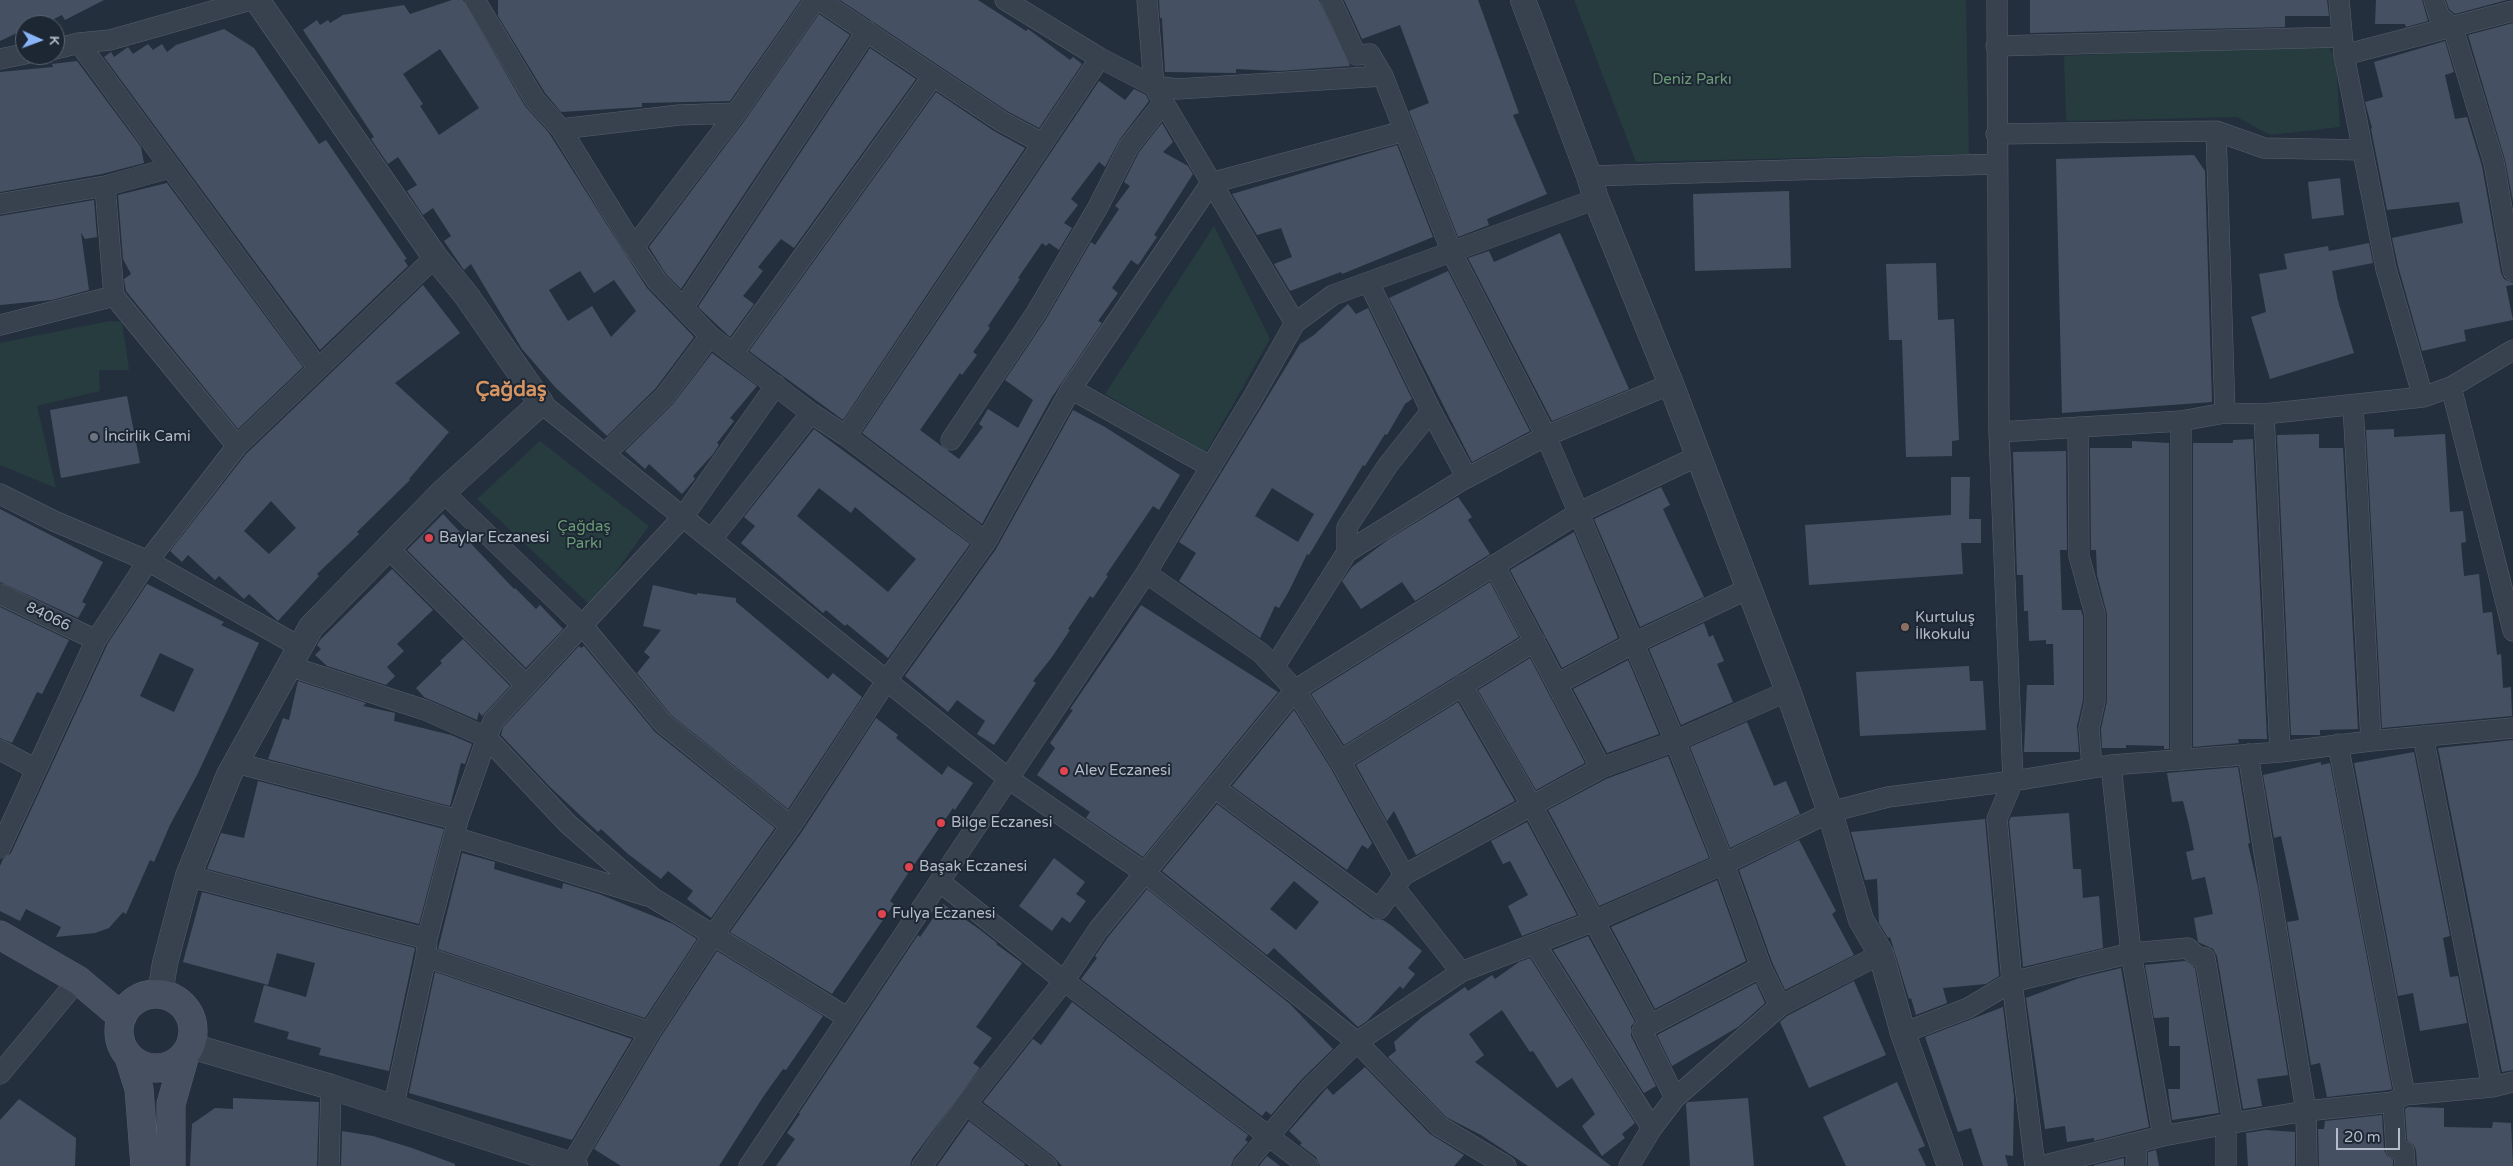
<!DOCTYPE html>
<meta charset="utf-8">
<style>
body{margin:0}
#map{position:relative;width:2513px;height:1166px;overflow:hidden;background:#242f3e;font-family:"Varela Round",sans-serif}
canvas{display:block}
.north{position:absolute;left:15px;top:15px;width:50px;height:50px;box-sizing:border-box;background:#1d2633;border:1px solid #59626f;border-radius:50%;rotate:92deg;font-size:14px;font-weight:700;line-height:20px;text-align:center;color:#b4bcc9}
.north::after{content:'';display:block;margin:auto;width:18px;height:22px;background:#8ab4f8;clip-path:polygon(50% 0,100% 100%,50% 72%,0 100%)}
.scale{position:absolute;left:2336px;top:1128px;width:64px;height:22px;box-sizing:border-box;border:2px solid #b4bcc9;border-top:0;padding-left:6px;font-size:15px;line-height:18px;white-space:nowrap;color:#b4bcc9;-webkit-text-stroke:4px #1d2633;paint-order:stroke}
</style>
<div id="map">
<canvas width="2513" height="1166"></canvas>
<div class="north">K</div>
<div class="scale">20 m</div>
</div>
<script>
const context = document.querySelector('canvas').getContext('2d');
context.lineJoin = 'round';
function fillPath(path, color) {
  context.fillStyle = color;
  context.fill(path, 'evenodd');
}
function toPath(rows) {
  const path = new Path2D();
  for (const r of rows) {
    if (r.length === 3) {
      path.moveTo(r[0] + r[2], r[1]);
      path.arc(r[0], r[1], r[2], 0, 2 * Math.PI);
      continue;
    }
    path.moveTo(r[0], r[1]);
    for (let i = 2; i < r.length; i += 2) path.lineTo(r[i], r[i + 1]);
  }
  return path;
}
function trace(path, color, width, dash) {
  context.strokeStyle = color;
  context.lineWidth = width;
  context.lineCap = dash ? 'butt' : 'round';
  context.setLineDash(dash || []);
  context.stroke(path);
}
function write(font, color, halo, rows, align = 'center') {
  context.font = font + ' "Varela Round",sans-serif';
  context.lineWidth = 4;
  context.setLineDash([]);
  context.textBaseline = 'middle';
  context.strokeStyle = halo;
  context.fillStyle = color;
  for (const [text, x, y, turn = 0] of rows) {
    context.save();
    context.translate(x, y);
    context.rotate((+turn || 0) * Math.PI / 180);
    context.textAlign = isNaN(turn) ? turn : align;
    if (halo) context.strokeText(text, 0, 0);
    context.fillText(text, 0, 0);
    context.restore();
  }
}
fillPath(toPath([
 [1574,0,1966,0,1969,154,1636,162],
 [2327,44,2336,58,2340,127,2270,135,2237,117,2066,121,2064,56],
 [1214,226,1270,339,1206,452,1105,394],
 [110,321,122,322,129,370,99,370,100,391,37,406,56,488,0,465,0,343],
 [540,441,649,526,591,606,477,499]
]), '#263c3f');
fillPath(toPath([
 [0,0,104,0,65,20,62,15,42,25,40,22,25,25,25,29,0,41],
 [452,0,463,0,525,106,549,133,647,288,694,337,656,388,607,436,555,387,522,349,471,264,464,270,444,241,451,236,433,208,423,215,407,191,417,185,398,157,388,164,371,139,374,137,303,30,317,20,320,25,328,20,330,23,343,15,404,5,410,14],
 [440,49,479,108,439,135,420,106,423,104,403,74],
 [580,271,594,293,614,280,636,311,611,337,592,306,568,321,549,290],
 [498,0,801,0,730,101,642,103,642,107,561,112,545,93,498,16],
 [840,0,978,0,1026,31,1028,29,1070,60,1073,57,1082,64,1039,128,1007,111],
 [1159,0,1319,0,1350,66,1278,71,1236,69,1236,73,1165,72,1162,18,1160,18],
 [1344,0,1478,0,1519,113,1513,115,1547,194,1487,219,1489,225,1458,237,1409,111,1429,103,1400,25,1362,39],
 [2030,0,2327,0,2329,16,2285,16,2285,27,2030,33],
 [2376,0,2422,0,2428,21,2406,27,2405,24,2375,24],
 [2446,0,2507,0,2455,14,2449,9],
 [819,14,850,35,681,289,666,274,649,247,745,120],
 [2513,23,2513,202,2505,160,2468,35],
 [224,29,254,48,319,144,326,140,407,259,404,260,408,266,320,350,104,57,111,52,114,57,128,47,133,54,148,44,153,50,162,44,167,52,176,45],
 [2445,41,2454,72,2445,75,2455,119,2467,117,2482,166,2501,273,2504,279,2513,283,2513,285,2506,286,2513,320,2464,330,2466,341,2422,351,2398,266,2392,238,2463,223,2459,202,2387,210,2371,129,2372,128,2365,102,2383,97,2374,62],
 [870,48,916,79,794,248,781,239,758,267,763,271,743,296,754,304,730,337,698,307],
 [77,61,141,147,144,163,102,174,0,192,0,72,53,67,52,64],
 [1099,81,1125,100,1134,89,1146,95,1149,101,1120,139,1105,167,1099,162,1071,199,1078,205,1064,223,1072,228,1059,250,1049,243,1046,246,1042,243,1018,278,1020,279,988,326,990,328,973,352,977,355,962,375,960,373,920,430,959,459,983,427,979,424,988,409,1018,428,1033,400,1005,380,1046,319,1091,242,1095,245,1119,209,1115,206,1130,186,1124,182,1139,152,1162,123,1173,142,1163,152,1188,166,1193,174,1154,235,1157,237,1138,265,1131,260,1112,288,1118,293,1098,321,1102,323,1052,397,982,524,862,433],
 [936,92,994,131,1025,148,843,420,749,351],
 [1397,145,1433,237,1342,274,1341,272,1290,291,1274,264,1292,257,1281,228,1257,235,1232,194],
 [2194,155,2205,171,2212,402,2062,413,2056,159],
 [2340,178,2344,215,2312,219,2308,182],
 [167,183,303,367,238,429,126,291,124,279,131,274,123,259,118,195],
 [1789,191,1791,268,1695,271,1693,194],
 [94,200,97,237,85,239,81,233,89,290,52,300,0,305,0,216],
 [1560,233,1629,389,1552,421,1468,258,1489,251,1494,262],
 [2369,243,2373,263,2332,271,2338,301,2354,353,2270,379,2251,317,2266,312,2259,274,2287,269,2284,254,2328,246,2329,251],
 [1936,263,1938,320,1954,319,1959,440,1952,441,1952,456,1906,457,1902,340,1889,340,1886,264],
 [1448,271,1530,431,1472,462,1389,298],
 [423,285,460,333,395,383,449,432,409,479,410,480,357,532,359,534,317,574,319,576,278,621,249,594,244,599,219,576,215,580,188,555,182,562,170,551,246,454],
 [271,501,296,528,269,554,244,531],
 [1348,304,1356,314,1368,308,1412,399,1405,404,1387,435,1385,434,1365,466,1363,465,1309,555,1307,554,1289,591,1279,608,1275,606,1260,638,1179,581,1196,553,1179,542,1300,344,1314,335],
 [1272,488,1314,514,1298,542,1255,516],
 [712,353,757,386,730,418,734,421,717,443,719,445,713,454,693,476,695,479,682,494,649,464,645,469,625,451,673,404],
 [127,396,140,463,61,478,50,410],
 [1073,410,1105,427,1180,475,1159,510,1153,506,1106,575,1108,576,1093,598,1090,596,1068,629,1070,630,1052,657,1033,681,1036,683,994,745,977,734,985,721,957,700,948,712,905,676,996,549],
 [814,429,970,544,888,658,847,624,845,626,826,610,823,613,741,543,755,526,744,517],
 [819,488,851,513,855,507,916,559,888,592,797,516],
 [2394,429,2394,437,2445,434,2450,512,2463,511,2466,542,2461,543,2464,576,2479,574,2483,613,2492,612,2497,655,2501,654,2503,688,2511,687,2512,716,2382,728,2366,430],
 [2319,434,2319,448,2343,448,2358,729,2320,730,2320,735,2291,735,2277,435],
 [2253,439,2267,739,2238,739,2239,743,2193,747,2193,443,2233,443,2233,440],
 [2132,441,2169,443,2169,749,2164,749,2164,746,2126,745,2126,748,2102,748,2101,729,2107,701,2107,614,2097,575,2096,550,2091,550,2090,448,2132,448],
 [2066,451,2067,550,2060,550,2062,610,2081,610,2083,616,2083,700,2077,726,2079,752,2024,752,2027,685,2054,685,2053,644,2046,644,2046,640,2029,641,2028,611,2024,611,2023,575,2017,575,2013,452],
 [1951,477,1970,477,1969,519,1981,519,1981,543,1961,543,1963,574,1809,585,1805,525,1951,515],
 [1661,487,1670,505,1663,509,1704,597,1640,627,1594,519],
 [1458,497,1472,517,1468,520,1490,554,1415,601,1402,582,1361,609,1342,581,1352,567,1389,539],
 [0,509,103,562,82,602,86,604,78,618,0,582],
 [443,514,514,589,515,588,536,609,540,605,563,629,526,668,407,550],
 [1574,532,1618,638,1562,668,1510,570],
 [392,569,433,610,397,644,404,651,387,667,395,676,386,685,327,666,315,655,321,649,317,645,320,640],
 [1490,582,1519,637,1344,745,1311,694],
 [147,584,224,622,221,625,259,643,197,775,170,825,154,862,150,860,126,914,123,912,109,928,95,933,56,937,61,927,26,909,20,921,0,911,0,866,3,859,11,853,108,643],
 [160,653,194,669,174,712,140,696],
 [653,585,697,595,697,593,736,598,736,602,828,679,833,673,862,697,788,809,671,715,637,673,650,657,644,652,661,630,643,626],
 [1141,605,1278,692,1143,857,1086,818,1090,812,1037,775,1055,748,1050,743,1073,710,1070,709],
 [0,607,69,640,42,694,37,692,12,743,0,738],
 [1704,623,1709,637,1713,635,1724,661,1717,664,1733,702,1681,725,1649,649],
 [463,639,510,686,482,716,479,712,477,720,424,697,416,688,442,663,440,661],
 [579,646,581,648,584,646,655,732,775,828,711,918,687,899,693,891,668,871,661,879,628,854,601,829,598,832,550,787,501,735,503,727],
 [1530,658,1585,763,1536,790,1478,690],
 [1628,660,1659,734,1607,753,1573,689],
 [1969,666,1970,681,1983,681,1986,730,1860,736,1856,672],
 [298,681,366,703,363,706,395,713,394,721,451,735,472,744,465,764,461,763,450,806,268,759,283,718,289,720],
 [1458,702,1515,801,1416,855,1394,811,1387,821,1356,765],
 [1294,710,1330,767,1372,843,1368,849,1362,845,1347,870,1232,786],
 [876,718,898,735,896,738,942,775,948,766,973,783,955,810,953,808,907,875,890,901,894,904,832,994,730,932,801,833],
 [1747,722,1774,786,1786,781,1800,814,1730,848,1690,747],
 [2513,740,2513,1070,2502,1072,2438,748],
 [2414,752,2450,936,2443,938,2450,977,2458,976,2467,1023,2420,1031,2413,993,2398,996,2354,763],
 [1668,756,1709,858,1599,906,1548,810,1606,779],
 [2321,762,2321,765,2330,763,2392,1089,2389,1090,2327,1097,2320,1063,2311,1065,2287,922,2299,920,2281,836,2274,838,2263,775],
 [2238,767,2250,843,2248,844,2258,887,2288,1075,2257,1079,2262,1106,2243,1109,2217,956,2213,949,2198,942,2194,918,2213,914,2205,877,2192,880,2186,852,2194,850,2189,825,2183,801,2172,802,2167,773],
 [258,781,444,829,419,924,207,869,221,833,244,838],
 [1217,804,1372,919,1383,920,1392,926,1422,951,1408,968,1415,974,1403,989,1400,986,1367,1021,1358,1027,1274,948,1267,955,1162,871],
 [1294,881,1319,902,1296,930,1270,909],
 [2069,813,2073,869,2081,869,2083,898,2099,896,2103,948,2023,967,2009,821,2011,817],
 [1985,819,1999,976,1986,984,1943,988,1947,1003,1916,1015,1911,998,1909,999,1890,937,1888,938,1879,923,1877,879,1865,880,1851,832],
 [1527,822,1577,915,1522,936,1508,906,1528,895,1510,861,1503,864,1491,841],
 [1799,840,1836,911,1832,914,1854,955,1785,990,1772,962,1739,870],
 [462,853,495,862,494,869,562,889,563,883,599,894,673,924,697,939,645,1018,438,949],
 [1054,858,1085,882,1076,894,1086,901,1070,923,1062,917,1052,931,1019,906],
 [1717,880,1746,961,1655,1009,1611,927],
 [1147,889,1290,1004,1333,1049,1301,1080,1271,1115,1266,1111,1262,1116,1081,979,1097,958,1095,956,1108,937],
 [202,892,415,948,389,1071,319,1055,321,1048,287,1039,289,1032,254,1022,264,985,306,997,315,963,277,953,268,985,183,962],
 [943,904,979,929,997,943,996,944,1022,963,976,1027,992,1038,973,1063,980,1068,912,1159,910,1166,776,1166,795,1139,787,1133,800,1114,799,1113,918,935,920,937],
 [1588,936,1635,1022,1631,1026,1631,1036,1656,1086,1644,1093,1553,950],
 [717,951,823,1016,786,1070,783,1069,763,1097,719,1166,621,1166,594,1149,660,1038],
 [1530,958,1635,1123,1622,1134,1625,1138,1602,1156,1582,1126,1595,1114,1572,1078,1557,1088,1533,1051,1530,1052,1502,1010,1469,1034,1484,1055,1475,1062,1611,1166,1528,1166,1481,1135,1446,1117,1388,1057,1396,1051,1394,1042,1422,1017,1465,987,1468,991,1492,975,1495,979,1519,962],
 [2185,961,2195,968,2219,1113,2172,1120,2168,1089,2180,1089,2180,1046,2169,1046,2169,1017,2154,1018,2145,965],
 [2121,968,2149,1127,2094,1141,2094,1138,2067,1142,2065,1126,2045,1129,2026,998,2079,978],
 [435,972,632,1039,572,1140,409,1093],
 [1854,981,1886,1055,1809,1088,1780,1022,1787,1016],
 [1756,983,1765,1003,1738,1027,1672,1066,1657,1035],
 [1072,1002,1248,1135,1245,1140,1248,1142,1234,1158,1231,1166,1062,1166,1054,1157,983,1102,1033,1039,1041,1045],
 [2003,1007,2014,1097,2013,1156,2005,1155,2008,1166,1983,1166,1971,1128,1958,1132,1925,1037],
 [1365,1067,1430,1134,1464,1155,1454,1166,1320,1166,1316,1157,1300,1145,1302,1143,1289,1131,1327,1088,1333,1095],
 [1897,1082,1925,1146,1918,1149,1926,1166,1846,1166,1823,1117],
 [233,1098,319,1102,317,1166,190,1166,192,1124,215,1108,233,1109],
 [1748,1098,1754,1166,1690,1166,1686,1104,1688,1102],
 [19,1099,76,1138,75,1166,0,1166,0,1120],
 [2408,1107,2444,1108,2444,1127,2492,1128,2493,1122,2511,1123,2513,1166,2417,1166,2416,1150,2413,1144,2407,1140,2405,1109],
 [2382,1115,2384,1150,2387,1156,2393,1160,2393,1166,2319,1166,2318,1129,2324,1129,2325,1121],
 [969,1121,1025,1164,1024,1166,937,1166],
 [2266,1130,2295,1132,2295,1166,2248,1166,2246,1133],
 [342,1131,373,1136,412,1148,455,1164,455,1166,341,1166],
 [2156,1150,2159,1166,2148,1166,2148,1152],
 [1267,1156,1280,1166,1259,1166],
 [2124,1158,2124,1166,2094,1166,2094,1165]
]), '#455162');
const minor = toPath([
 [475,0,535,100,561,129,634,247,736,113,815,0],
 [819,0,1001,121,1042,143],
 [1005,0,1100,58,1154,86,1178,89,1383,76],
 [1147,0,1154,86,1295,323],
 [1331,0,1356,55,1370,54,1383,76,1452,253,1546,436,1675,741,1724,864,1761,967,1780,1006],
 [1997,0,1999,432,2013,781,1997,819,2012,982,2035,1166],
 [2339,0,2344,55,2386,269,2423,397],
 [2434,0,2439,16,2453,28,2494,163,2513,271],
 [79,43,318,368],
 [1996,46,2342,37],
 [55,49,79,43,110,40,251,0],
 [2344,55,2513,11],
 [0,59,25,54],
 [561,129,679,115,736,113],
 [2216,131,2225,413],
 [1996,134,2216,131,2264,148,2362,150],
 [1589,176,1997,164],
 [105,186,114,296,237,446],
 [0,204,105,186,170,168],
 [634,247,657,281,710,336,811,413,846,436,986,542],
 [1369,283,1431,411,1467,478],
 [683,308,867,31],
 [0,325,114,296],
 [734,352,933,76],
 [2451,387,2513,631],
 [1071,389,1211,467],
 [541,403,1009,779,1145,873,1357,1042,1439,1126,1506,1166],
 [2353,405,2371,741],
 [2264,414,2280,752],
 [2078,427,2079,556,2095,614,2095,701,2089,728,2092,768],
 [1999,432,2181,421,2225,413,2264,414,2423,397,2451,387,2513,350],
 [846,436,1100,58],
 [951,440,1036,313,1098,207,1129,146,1164,102],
 [606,453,665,396,710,336],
 [443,492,583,626,663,723,791,826],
 [0,494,54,521,148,561,300,647],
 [711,540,811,413],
 [388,548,526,685],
 [1347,552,1347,527,1388,465,1431,411],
 [1494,565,1601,768],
 [1146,573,1261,653,1295,690,1340,761,1404,875],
 [0,594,96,640],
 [289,666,425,710,486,737,568,824,653,898,848,1018],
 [1275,666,1347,552,1459,482,1546,436,1671,384],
 [1557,684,1632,644,1750,588],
 [2423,736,2492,1087],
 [2338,744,2405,1095],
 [0,750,36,769],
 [2248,754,2306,1111,2307,1166],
 [2181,760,2181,421],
 [1340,761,1535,641],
 [236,763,458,820],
 [2111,765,2131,953,2163,1136],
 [1215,788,1379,909,1404,875,1601,768,1675,741,1788,691],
 [454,837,647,896],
 [0,848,96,640,148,561,237,446,435,257],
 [188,876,427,939],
 [940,882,1064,981,1308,1166],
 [1395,888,1461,972],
 [1535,944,1652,1128],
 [426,957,650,1032],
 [1650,1025,1761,967],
 [1903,1033,1968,1008,2012,982,2131,953,2188,948,2196,956,2205,958,2233,1123],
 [0,1074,78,980],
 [1675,1098,1642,1031,1650,1025,1594,921,1724,864,1830,812,1888,797,2013,781,2111,765,2280,752,2371,741,2513,728],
 [2393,1102,2396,1149,2404,1151,2405,1166],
 [966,1104,1047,1166],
 [393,1109,426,957,427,939,458,820,493,721,683,517,776,385],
 [2226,1126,2226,1166],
 [571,1165,650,1032,714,934,791,826,887,680,986,542,1071,389,1211,183,1404,131],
 [329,1166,331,1087],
 [749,1166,1146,573,1252,399,1295,323,1333,295,1596,199],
 [922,1166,966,1104,1064,981,1098,930,1295,690,1580,512,1698,456],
 [1243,1166,1310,1088,1357,1042,1461,972,1594,921,1532,806,1462,685],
 [1629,1166,1652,1128,1675,1098,1780,1006,1881,954],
 [2041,1166,2163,1136,2233,1123,2306,1111,2393,1102,2405,1095,2492,1087,2513,1082],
 [2136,1166,2137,1143]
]);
const tertiary = toPath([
 [1523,0,1589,176,1596,199,1671,384,1788,691,1830,812,1861,920,1881,954,1903,1033,1950,1166],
 [160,994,165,963,188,876,229,775,311,627,443,492,541,403,466,295,435,257,257,0],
 [191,1046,331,1087,575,1166]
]);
const secondary = toPath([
 [0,935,78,980,122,1017],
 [156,1031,37],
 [129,1057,139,1089,145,1166],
 [171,1166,171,1104,185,1055]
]);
trace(minor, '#565f6c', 21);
trace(tertiary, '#565f6c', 26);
trace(secondary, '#565f6c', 29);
trace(minor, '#38414e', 20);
trace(tertiary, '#38414e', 25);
trace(secondary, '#465061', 28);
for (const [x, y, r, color] of [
 [94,437,5,"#6b7280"],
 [429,538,5,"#e0444e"],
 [1905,627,5,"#8d6e63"],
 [1064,771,5,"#e0444e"],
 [941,823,5,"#e0444e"],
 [909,867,5,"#e0444e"],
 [882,914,5,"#e0444e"]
]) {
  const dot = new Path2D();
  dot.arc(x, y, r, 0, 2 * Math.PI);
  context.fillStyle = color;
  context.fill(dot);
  trace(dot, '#1d2633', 2);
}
write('15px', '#6b9a76', '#1d2633', [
 ["Deniz Parkı",1692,80],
 ["Çağdaş",584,527],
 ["Parkı",584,544]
]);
write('15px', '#b4bcc9', '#1d2633', [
 ["İncirlik Cami",104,437],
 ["Baylar Eczanesi",439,538],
 ["Kurtuluş",1915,618],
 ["İlkokulu",1915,635],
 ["Alev Eczanesi",1074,771],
 ["Bilge Eczanesi",951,823],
 ["Başak Eczanesi",919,867],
 ["Fulya Eczanesi",892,914]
], 'left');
write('15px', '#b4bcc9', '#1d2633', [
 ["84066",48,617,26]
]);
write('bold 20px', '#d59563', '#1d2633', [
 ["Çağdaş",511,391]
]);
</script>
